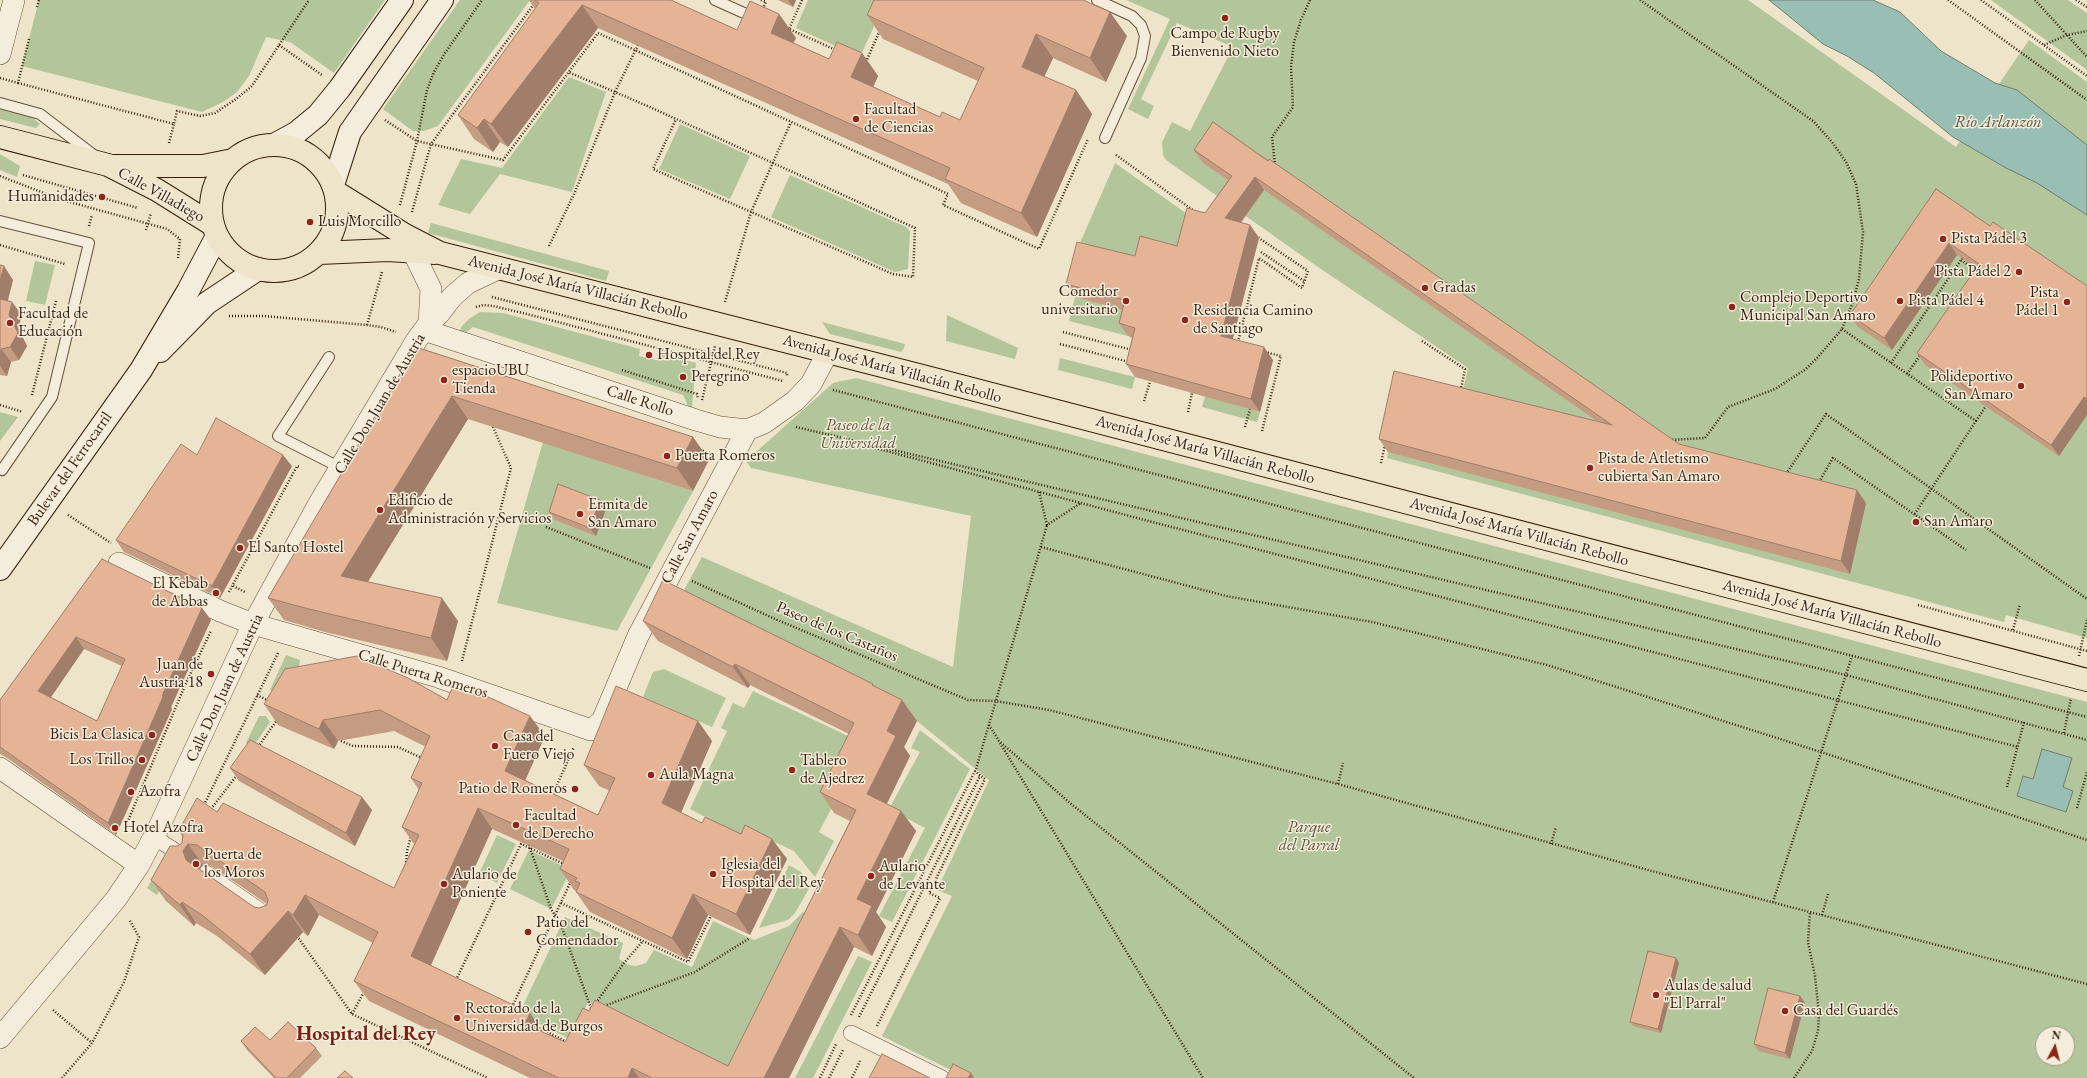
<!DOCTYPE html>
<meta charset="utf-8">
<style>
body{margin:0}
#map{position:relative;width:2087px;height:1078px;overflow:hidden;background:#eee4c9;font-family:"EB Garamond",serif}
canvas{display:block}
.north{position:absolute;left:2035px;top:1026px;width:40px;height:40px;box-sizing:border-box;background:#f4eddc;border:1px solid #a89b89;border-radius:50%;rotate:7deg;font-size:11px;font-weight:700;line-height:16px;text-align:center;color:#351f0c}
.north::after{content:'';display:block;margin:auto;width:14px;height:18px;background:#8f2418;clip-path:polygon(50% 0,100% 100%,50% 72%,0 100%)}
</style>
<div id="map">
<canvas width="2087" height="1078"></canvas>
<div class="north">N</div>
</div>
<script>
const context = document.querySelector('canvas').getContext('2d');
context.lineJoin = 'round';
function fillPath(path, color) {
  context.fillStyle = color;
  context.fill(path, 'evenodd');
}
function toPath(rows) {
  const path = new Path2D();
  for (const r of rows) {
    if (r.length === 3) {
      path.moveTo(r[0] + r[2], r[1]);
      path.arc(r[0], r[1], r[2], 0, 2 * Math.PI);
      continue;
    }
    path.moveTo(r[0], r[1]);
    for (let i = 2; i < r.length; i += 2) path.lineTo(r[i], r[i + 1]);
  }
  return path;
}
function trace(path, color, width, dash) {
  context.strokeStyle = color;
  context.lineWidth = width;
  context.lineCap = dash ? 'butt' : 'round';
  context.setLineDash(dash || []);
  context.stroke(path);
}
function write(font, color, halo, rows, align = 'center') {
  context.font = font + ' "EB Garamond",serif';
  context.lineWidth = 3;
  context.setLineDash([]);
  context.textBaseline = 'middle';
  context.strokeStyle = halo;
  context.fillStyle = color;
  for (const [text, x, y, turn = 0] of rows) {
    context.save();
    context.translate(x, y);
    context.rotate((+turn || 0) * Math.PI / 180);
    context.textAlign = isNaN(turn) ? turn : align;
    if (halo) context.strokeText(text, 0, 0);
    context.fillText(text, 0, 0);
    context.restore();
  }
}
fillPath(toPath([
 [39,0,385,0,334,73,290,42,266,37,249,76,237,92,223,102,202,112,22,66],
 [460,0,530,0,438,126,424,131,413,131,383,109],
 [808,0,886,0,860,57,796,28],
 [1126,0,1748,0,1956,147,2029,40,2087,82,2087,638,2006,615,2004,622,1387,458,1388,452,1461,398,1468,368,1318,267,1166,160,1163,155,1162,142,1172,122,1190,131,1233,47,1177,23,1141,99,1154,106,1148,119,1128,109,1170,19],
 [1991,0,2068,0,2087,13,2087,70],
 [569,77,606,92,572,192,500,174,470,214,438,205,461,159,502,168],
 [0,109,33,118,40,124,36,128,0,119],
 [680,124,750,156,730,199,659,169],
 [0,154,20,166,17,177,0,170],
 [1115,163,1197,221,1186,259,1144,269,1076,252],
 [790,175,906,227,910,231,908,269,895,272,771,217],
 [431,223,609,271,606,281,428,233],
 [35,261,55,265,45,305,26,301],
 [1075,297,1134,313,1128,336,1069,321],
 [480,312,503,313,640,349,639,356,656,360,658,353,696,363,692,407,688,406,683,395,473,327,464,334,459,332,462,326,469,319],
 [947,315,1018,348,1015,359,946,341],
 [822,322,905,344,904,348,901,352,830,334],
 [1060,358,1135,377,1132,389,1058,370],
 [856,378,2087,702,2087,1078,967,1078,882,1036,952,896,937,890,989,780,917,721,678,601,702,557,953,667,971,516,751,468,746,461,833,383],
 [2043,1034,2067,1034,2067,1058,2043,1058],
 [1205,396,1260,412,1257,422,1202,407],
 [0,412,18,417,0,441],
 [543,442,693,491,617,631,497,603],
 [286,655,300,660,297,680,287,699,270,690],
 [664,669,726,698,712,727,643,697,653,672],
 [753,691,865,744,819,832,834,841,815,877,794,851,755,833,750,840,690,809,727,731,721,728,733,703,744,708],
 [259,716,266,716,270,722,253,747,246,743],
 [920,730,970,769,892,922,879,916,925,828,889,809,920,752,911,748],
 [497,835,516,844,497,883,479,874],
 [529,850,571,870,551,909,510,889],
 [789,865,801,872,810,887,795,913,788,920,759,928],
 [156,872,170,873,157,895,147,888],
 [803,912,815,922,738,1076,588,1002,572,1040,519,1014,565,917,623,943,619,959,629,965,636,966,646,963,654,950,692,967,713,921,754,940,789,926],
 [858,956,872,962,813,1078,795,1078]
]), '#b3c59a');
const water = toPath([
 [1769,0,1873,0,1900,12,1941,51,1995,83,2017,90,2087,145,2087,215,2037,183,2006,168,1953,137,1874,73,1847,56,1823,44,1769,0],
 [2042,749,2072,758,2063,787,2073,791,2066,812,2017,796,2023,776,2033,779,2042,749]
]);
fillPath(water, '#99bfb5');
trace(water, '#717f71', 1);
const service = toPath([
 [715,0,744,13],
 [1097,0,1132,16,1141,25,1145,36,1141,58,1105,138],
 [0,103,40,114,95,156],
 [0,221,89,243,52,397,2,470,0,469],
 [329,357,278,436,341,468]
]);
const pedestrian = toPath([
 [154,837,186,858],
 [206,873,271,918],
 [851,1033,942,1078]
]);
const minor = toPath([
 [0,54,14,0],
 [413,252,431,289,429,323],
 [424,330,696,420,720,427,747,430,764,423,795,401,811,384,828,352],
 [119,563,220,611,253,624,438,677,591,730,602,721,638,636,747,430],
 [0,768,139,865],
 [0,1038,116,899,139,865,159,827,253,624,318,505,416,341,429,323,439,314,452,297,468,283,500,268]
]);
const secondary = toPath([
 [274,145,296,133,318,115,340,88,402,0],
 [333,185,350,132,442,0],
 [160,351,207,303,258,269],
 [0,569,141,370,188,291,217,236]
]);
const trunk = toPath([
 [0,137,108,165,157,190,213,225],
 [274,208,63],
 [113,166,203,166,233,160],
 [336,192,405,235,440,253,922,376,2087,680],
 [319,253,388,250,435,253]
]);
trace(service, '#63503b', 12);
trace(pedestrian, '#63503b', 16);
trace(minor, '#63503b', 22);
trace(secondary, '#351f0c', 24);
trace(trunk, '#351f0c', 24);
trace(toPath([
 [761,0,766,2,762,10],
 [802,0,789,29,836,50],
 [1640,0,1813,121,1832,142,1846,162,1856,184,1863,232,1859,279,1853,302,1842,329,1818,357,1806,369,1775,389,1728,407,1705,438,1670,440],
 [1948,0,2087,100],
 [1981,0,2087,76],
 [2035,0,2087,57],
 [2076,0,2087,7],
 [37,7,39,0],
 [279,45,322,75],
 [638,45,615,92,652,108,773,163,915,228,913,277,893,274,653,169,676,119],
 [2044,45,2067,35,2087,31],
 [866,62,880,30],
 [0,78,18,83,29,39],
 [18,83,174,124,177,111,200,116,215,113,236,99,252,86,309,0],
 [385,120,417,141,503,160,598,33,948,194,943,205,1039,249,1088,139],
 [169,143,174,124],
 [1116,155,1194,211],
 [1275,165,1272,137,1293,107,1291,67,1294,42,1301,20,1310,0],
 [23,175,138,208],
 [0,176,59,199,167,229,180,239,178,258],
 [400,205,417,141,427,90,434,72,445,53,482,0],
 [412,212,431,144,537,0],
 [89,226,92,215],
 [146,230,151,213],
 [0,245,65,264],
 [549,246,575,192,615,92,568,72],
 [1261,252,1304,281],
 [1961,260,1977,271],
 [492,297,787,373,787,377],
 [725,302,751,212,791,122],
 [476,307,483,305,493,306,527,314,783,381],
 [229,316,264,316,367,325,381,327,396,332],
 [367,325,382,272],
 [1842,329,1976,421,1914,515],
 [1063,332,1132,350],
 [1422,341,1465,369,1461,389],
 [1238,342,1259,258,1302,288,1308,271,1256,236],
 [1060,344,1129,362],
 [1891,363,1963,257],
 [622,370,697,394,698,398],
 [1907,374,1921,354],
 [833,390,2087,717],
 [32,395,56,301],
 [702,400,715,346],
 [1144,401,1150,382],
 [0,405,23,412],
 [1188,412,1192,393],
 [1976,421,1986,406],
 [796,427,1846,675,2087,740],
 [1245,427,1250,409],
 [1262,431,1281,356,1265,352],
 [849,441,1137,518,2018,747],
 [700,450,710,453],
 [1381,463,1385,445],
 [1786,474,1826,414,2087,599],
 [1819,482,1833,458,1966,550],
 [1039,492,1047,525,1081,503],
 [68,515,111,543],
 [546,527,650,568],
 [1041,547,1226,596,1372,622,1547,665,1821,752,2087,840],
 [692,581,775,619,968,700,996,701,1049,710,1338,784,1648,870,2087,984],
 [233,586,245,592],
 [229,592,297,466,299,467],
 [1918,605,2087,651],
 [2013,630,2020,604],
 [2079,656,2087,620],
 [462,661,511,468,493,427],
 [257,695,269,701],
 [989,725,999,741,1070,803,1414,1078],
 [2064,733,2071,698],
 [341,741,353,746,398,747,422,758],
 [1000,743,1203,1078],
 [258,747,277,720],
 [1338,784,1343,763],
 [2007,787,2024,722],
 [552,796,574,747],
 [204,805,278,653],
 [2077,808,2087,772],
 [211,809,237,775],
 [125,828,186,683,211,631],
 [1551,844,1556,827],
 [529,845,551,909,561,925,592,1011],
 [406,865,407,851,411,836],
 [1773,902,1852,656],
 [561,903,688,962,711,916],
 [1822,915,1828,894],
 [297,936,352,1014,488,1078],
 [456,980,521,844,564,864],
 [596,1003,624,963,642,942],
 [604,1006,695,972,750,938],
 [512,1007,571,881],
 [53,1010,92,1043],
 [352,1014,364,992],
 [851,1015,976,769,1047,525],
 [859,1017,980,776,978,775],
 [877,1026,940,898,929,893,985,779,975,771],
 [539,1028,567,1042],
 [62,1078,92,1043,124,982,139,937,129,919],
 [820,1078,836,1044],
 [829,1078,843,1050],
 [852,1078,860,1061],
 [1794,1078,1812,1051,1818,1031,1819,1014,1815,976,1808,942,1810,912]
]), '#351f0c', 2.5, [1, 2]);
trace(service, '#f4eddc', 10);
trace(pedestrian, '#f4eddc', 15);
trace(minor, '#f4eddc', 21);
trace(secondary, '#f4eddc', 22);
trace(trunk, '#eee4c9', 22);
fillPath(toPath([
 [529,0,671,0,737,30,779,14,796,38,793,43,829,59,862,53,878,76,873,87,940,117,960,120,978,81,883,39,867,15,1127,36,1106,82,1053,58,1044,77,1076,90,1092,114,1037,237,961,203,948,184,598,28,508,147,500,142,493,152,474,139,458,115,535,9],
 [778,0,796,0,793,7],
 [1213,122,1679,444,1857,490,1866,503,1850,574,1388,452,1379,439,1597,421,1264,190,1241,223,1250,225,1259,238,1233,339,1273,360,1260,412,1135,377,1126,364,1132,338,1128,336,1119,323,1122,310,1075,297,1066,284,1135,256,1177,246,1205,213,1228,180,1203,163,1194,150],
 [1936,189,1990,226,2087,286,2087,415,2059,456,1925,365,1917,353,1976,268,1957,255,1892,350,1858,327,1850,315],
 [0,265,13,280,8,300,22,315,18,328,27,346,19,360,11,362,7,376,0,375],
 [416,347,693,437,709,460,693,491,468,419,368,582,458,621,447,661,325,632,284,620,268,598],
 [197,455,292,466,220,598,124,552,116,540],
 [606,509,596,536,555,520,549,512],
 [102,559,202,608,211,620,171,707,172,709,116,835,7,758,0,754,0,700],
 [84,649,122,666,97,721,51,697],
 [643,621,873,684,875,687,917,721,904,747,910,756,887,804,901,811,916,831,876,912,886,927,872,956,854,947,789,1078,530,1078,369,1001,354,981,373,943,319,915,308,936,303,932,265,975,217,936,196,923,194,926,166,901,151,880,178,846,182,843,182,836,179,830,217,812,394,888,414,844,402,827,419,790,411,778,426,747,394,731,338,741,334,749,278,725,264,704,447,700,545,736,525,780,598,815,610,791,599,786,584,765,698,721,712,741,681,813,702,823,741,834,772,839,787,859,750,935,708,915,687,959,590,912,576,892,576,891,574,890,560,869,563,861,492,829,431,965,543,1032,565,1042,589,1011,728,1066,850,821,834,813,820,792,849,734,750,685,748,688,658,641],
 [203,865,211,866,267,904,267,905,259,908,254,907,200,869],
 [230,768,372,810,355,846,239,781],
 [1676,958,1679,963,1661,1033,1633,1026,1630,1022],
 [1800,996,1805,1003,1790,1059,1758,1051,1754,1044],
 [270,1040,316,1048,322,1056,300,1078,274,1078,247,1050,241,1041]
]), '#c59b82');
fillPath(toPath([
 [788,0,796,0,793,7],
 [582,5,598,28,508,147,491,124],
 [1110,12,1127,36,1106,82,1090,58],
 [779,14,796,38,787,56,771,33],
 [1036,34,1053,58,1038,90,1022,67],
 [862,53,878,76,867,101,851,77],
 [1076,90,1092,114,1037,237,1021,213],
 [484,119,500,142,493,152,477,128],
 [1255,177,1264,190,1234,231,1225,218],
 [1250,225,1259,238,1230,349,1221,336],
 [1949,243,1957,255,1892,350,1884,338],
 [4,266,13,280,5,311,0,303,0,281],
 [12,302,22,315,18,328,27,346,19,360,10,347,9,315],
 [1264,347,1273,360,1260,412,1251,399],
 [1,349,11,362,7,376,0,366,0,354],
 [452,396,468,419,357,599,341,576],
 [2084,397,2087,401,2087,415,2059,456,2051,445],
 [693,437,709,460,693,491,677,468],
 [283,455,292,466,220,598,212,586],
 [1857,490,1866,503,1850,574,1841,561],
 [600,500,606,509,596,536,590,528],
 [442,598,458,621,447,661,431,638],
 [202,608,211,620,171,707,172,709,116,835,108,823,162,696],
 [76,637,84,649,47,703,38,691],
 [735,664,750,685,748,688,733,667],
 [902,700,917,721,904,747,910,756,881,815,867,794,887,731],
 [530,716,545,736,520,792,505,771],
 [323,720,338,741,334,749,319,729],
 [698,721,712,741,676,824,662,803],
 [362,797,372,810,355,846,346,833],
 [478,808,492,829,426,976,411,956],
 [901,811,916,831,876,912,886,927,872,956,858,935,857,899],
 [772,839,787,859,750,935,736,914],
 [188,844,203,865,197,872,186,860,183,851],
 [693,894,708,915,687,959,672,938],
 [305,895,319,915,308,936,293,915],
 [182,902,196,923,194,926,180,905],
 [288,911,303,932,265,975,250,954],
 [840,927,854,947,789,1078,764,1078],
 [1676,958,1679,963,1661,1033,1658,1029],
 [1800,996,1805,1003,1790,1059,1785,1053],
 [530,1013,544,1034,525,1024],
 [632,1068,639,1078,628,1078],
 [971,1073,974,1078,968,1078]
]), '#a07e6a');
const building = toPath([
 [535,0,671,0,737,30,750,1,779,14,771,33,829,59,837,42,862,53,851,77,940,117,942,112,960,120,984,68,867,15,874,0,1083,0,1110,12,1090,58,1036,34,1022,67,1076,90,1021,213,945,179,950,168,582,5,491,124,484,119,477,128,458,115,539,3,535,0],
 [1213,122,1268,161,1269,159,1679,444,1857,490,1841,561,1379,439,1394,371,1612,425,1255,177,1225,218,1250,225,1221,336,1264,347,1251,399,1126,364,1135,328,1119,323,1125,300,1066,284,1077,242,1135,256,1140,236,1177,246,1187,208,1205,213,1232,176,1194,150,1213,122],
 [1936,189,1990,226,1993,222,2087,286,2087,399,2084,397,2051,445,1917,353,1979,264,1949,243,1884,338,1850,315,1936,189],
 [0,265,4,266,0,281,0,265],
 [0,299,12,302,9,315,18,333,10,347,1,349,0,354,0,299],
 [416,347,693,437,677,468,452,396,341,576,442,598,431,638,309,609,268,598,416,347],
 [216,418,283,455,212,586,116,540,181,444,197,455,216,418],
 [558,484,600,500,590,528,549,512,558,484],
 [102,559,202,608,162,696,163,697,108,823,0,747,0,700,102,559],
 [76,637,125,659,97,721,38,691,76,637],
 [663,580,873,684,872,685,902,700,887,731,896,736,867,794,901,811,857,899,872,906,858,935,840,927,764,1078,652,1078,632,1068,628,1078,559,1078,354,981,378,932,305,895,293,915,288,911,250,954,202,915,182,902,180,905,151,880,170,846,178,846,182,843,183,834,179,830,197,798,217,812,223,803,394,888,419,835,402,827,422,783,411,778,430,736,380,710,323,720,319,729,264,704,285,669,357,656,408,678,447,700,455,682,530,716,505,771,598,815,615,778,584,765,616,686,698,721,662,803,702,823,705,817,741,834,745,825,772,839,736,914,693,894,672,938,576,892,580,883,575,881,577,878,560,869,569,849,478,808,411,956,530,1013,525,1024,565,1042,583,1008,589,1011,595,1000,728,1066,856,810,820,792,854,723,735,664,733,667,643,621,663,580],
 [188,844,197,845,265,892,268,900,267,905,259,908,254,907,186,860,183,851,188,844],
 [250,740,362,797,346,833,230,768,250,740],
 [1648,951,1676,958,1658,1029,1630,1022,1648,951],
 [1768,988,1800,996,1785,1053,1754,1044,1768,988],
 [288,1022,316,1048,287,1078,276,1078,241,1041,255,1027,270,1040,288,1022],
 [882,1054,930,1078,869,1078,882,1054],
 [953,1064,971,1073,968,1078,946,1078,953,1064],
 [345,1071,353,1078,337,1078,345,1071]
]);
fillPath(building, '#e5b497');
trace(building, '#a07e6a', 1);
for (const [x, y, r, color] of [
 [1225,18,4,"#8f2418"],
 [856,119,4,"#8f2418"],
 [102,197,4,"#8f2418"],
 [310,222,4,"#8f2418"],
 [1943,239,4,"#8f2418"],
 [2019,272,4,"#8f2418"],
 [1425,288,4,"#8f2418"],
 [1126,301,4,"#8f2418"],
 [1900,301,4,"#8f2418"],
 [2067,302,4,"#8f2418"],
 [1732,307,4,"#8f2418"],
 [1185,320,4,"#8f2418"],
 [10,323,4,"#8f2418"],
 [649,355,4,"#8f2418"],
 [683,377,4,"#8f2418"],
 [444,380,4,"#8f2418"],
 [2021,386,4,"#8f2418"],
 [667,456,4,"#8f2418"],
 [1590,468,4,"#8f2418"],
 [380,510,4,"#8f2418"],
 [580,514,4,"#8f2418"],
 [1916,522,4,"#8f2418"],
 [240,548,4,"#8f2418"],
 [216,593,4,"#8f2418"],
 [211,674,4,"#8f2418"],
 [152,735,4,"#8f2418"],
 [495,746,4,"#8f2418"],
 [142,760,4,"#8f2418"],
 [792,770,4,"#8f2418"],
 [651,775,4,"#8f2418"],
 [575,789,4,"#8f2418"],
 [131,792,4,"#8f2418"],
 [516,825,4,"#8f2418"],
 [115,828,4,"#8f2418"],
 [196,864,4,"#8f2418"],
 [713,874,4,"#8f2418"],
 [871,876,4,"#8f2418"],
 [444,884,4,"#8f2418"],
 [528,932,4,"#8f2418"],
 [1656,995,4,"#8f2418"],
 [1785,1011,4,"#8f2418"],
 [457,1018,4,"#8f2418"]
]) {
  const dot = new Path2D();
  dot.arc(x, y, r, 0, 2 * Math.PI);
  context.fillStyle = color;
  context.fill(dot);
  trace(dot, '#f4eddc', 1.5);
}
write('16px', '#351f0c', '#f4eddc', [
 ["Campo de Rugby",1225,34,"center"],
 ["Bienvenido Nieto",1225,52,"center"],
 ["Facultad",864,110],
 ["de Ciencias",864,128],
 ["Humanidades",94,197,"right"],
 ["Luis Morcillo",318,222],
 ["Pista Pádel 3",1951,239],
 ["Pista Pádel 2",2011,272,"right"],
 ["Gradas",1433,288],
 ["Comedor",1118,292,"right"],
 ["universitario",1118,310,"right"],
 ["Pista",2059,293,"right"],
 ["Pádel 1",2059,311,"right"],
 ["Complejo Deportivo",1740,298],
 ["Municipal San Amaro",1740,316],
 ["Pista Pádel 4",1908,301],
 ["Residencia Camino",1193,311],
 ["de Santiago",1193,329],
 ["Facultad de",18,314],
 ["Educación",18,332],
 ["Hospital del Rey",657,355],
 ["espacioUBU",452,371],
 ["Tienda",452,389],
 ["Peregrino",691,377],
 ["Polideportivo",2013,377,"right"],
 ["San Amaro",2013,395,"right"],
 ["Puerta Romeros",675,456],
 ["Pista de Atletismo",1598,459],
 ["cubierta San Amaro",1598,477],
 ["Edificio de",388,501],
 ["Administración y Servicios",388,519],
 ["Ermita de",588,505],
 ["San Amaro",588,523],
 ["San Amaro",1924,522],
 ["El Santo Hostel",248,548],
 ["El Kebab",208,584,"right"],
 ["de Abbas",208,602,"right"],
 ["Juan de",203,665,"right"],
 ["Austria 18",203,683,"right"],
 ["Bicis La Clasica",144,735,"right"],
 ["Casa del",503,737],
 ["Fuero Viejo",503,755],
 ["Los Trillos",134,760,"right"],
 ["Tablero",800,761],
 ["de Ajedrez",800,779],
 ["Aula Magna",659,775],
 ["Patio de Romeros",567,789,"right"],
 ["Azofra",139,792],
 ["Facultad",524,816],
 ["de Derecho",524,834],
 ["Hotel Azofra",123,828],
 ["Puerta de",204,855],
 ["los Moros",204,873],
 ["Iglesia del",721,865],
 ["Hospital del Rey",721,883],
 ["Aulario",879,867],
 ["de Levante",879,885],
 ["Aulario de",452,875],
 ["Poniente",452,893],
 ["Patio del",536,923],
 ["Comendador",536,941],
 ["Aulas de salud",1664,986],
 ["\"El Parral\"",1664,1004],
 ["Rectorado de la",465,1009],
 ["Universidad de Burgos",465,1027],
 ["Casa del Guardés",1793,1011]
], 'left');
write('16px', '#351f0c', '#f4eddc', [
 ["Calle Villadiego",161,195,29],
 ["Avenida José María Villacián Rebollo",578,288,14],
 ["Avenida José María Villacián Rebollo",892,369,15],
 ["Calle Rollo",640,401,18],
 ["Calle Don Juan de Austria",380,404,-59],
 ["Avenida José María Villacián Rebollo",1205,450,15],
 ["Bulevar del Ferrocarril",70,469,-55],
 ["Avenida José María Villacián Rebollo",1519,532,15],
 ["Calle San Amaro",690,537,-62],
 ["Avenida José María Villacián Rebollo",1832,614,15],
 ["Paseo de los Castaños",837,632,23],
 ["Calle Puerta Romeros",423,674,17],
 ["Calle Don Juan de Austria",225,688,-65]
]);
write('italic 16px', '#5b5137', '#f4eddc', [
 ["Paseo de la",858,426],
 ["Universidad",858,444],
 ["Parque",1309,828],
 ["del Parral",1309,846]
]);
write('italic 17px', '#534f3f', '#f4eddc', [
 ["Río Arlanzón",1998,122]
]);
write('bold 20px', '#7a1f14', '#f4eddc', [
 ["Hospital del Rey",366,1035]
]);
</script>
